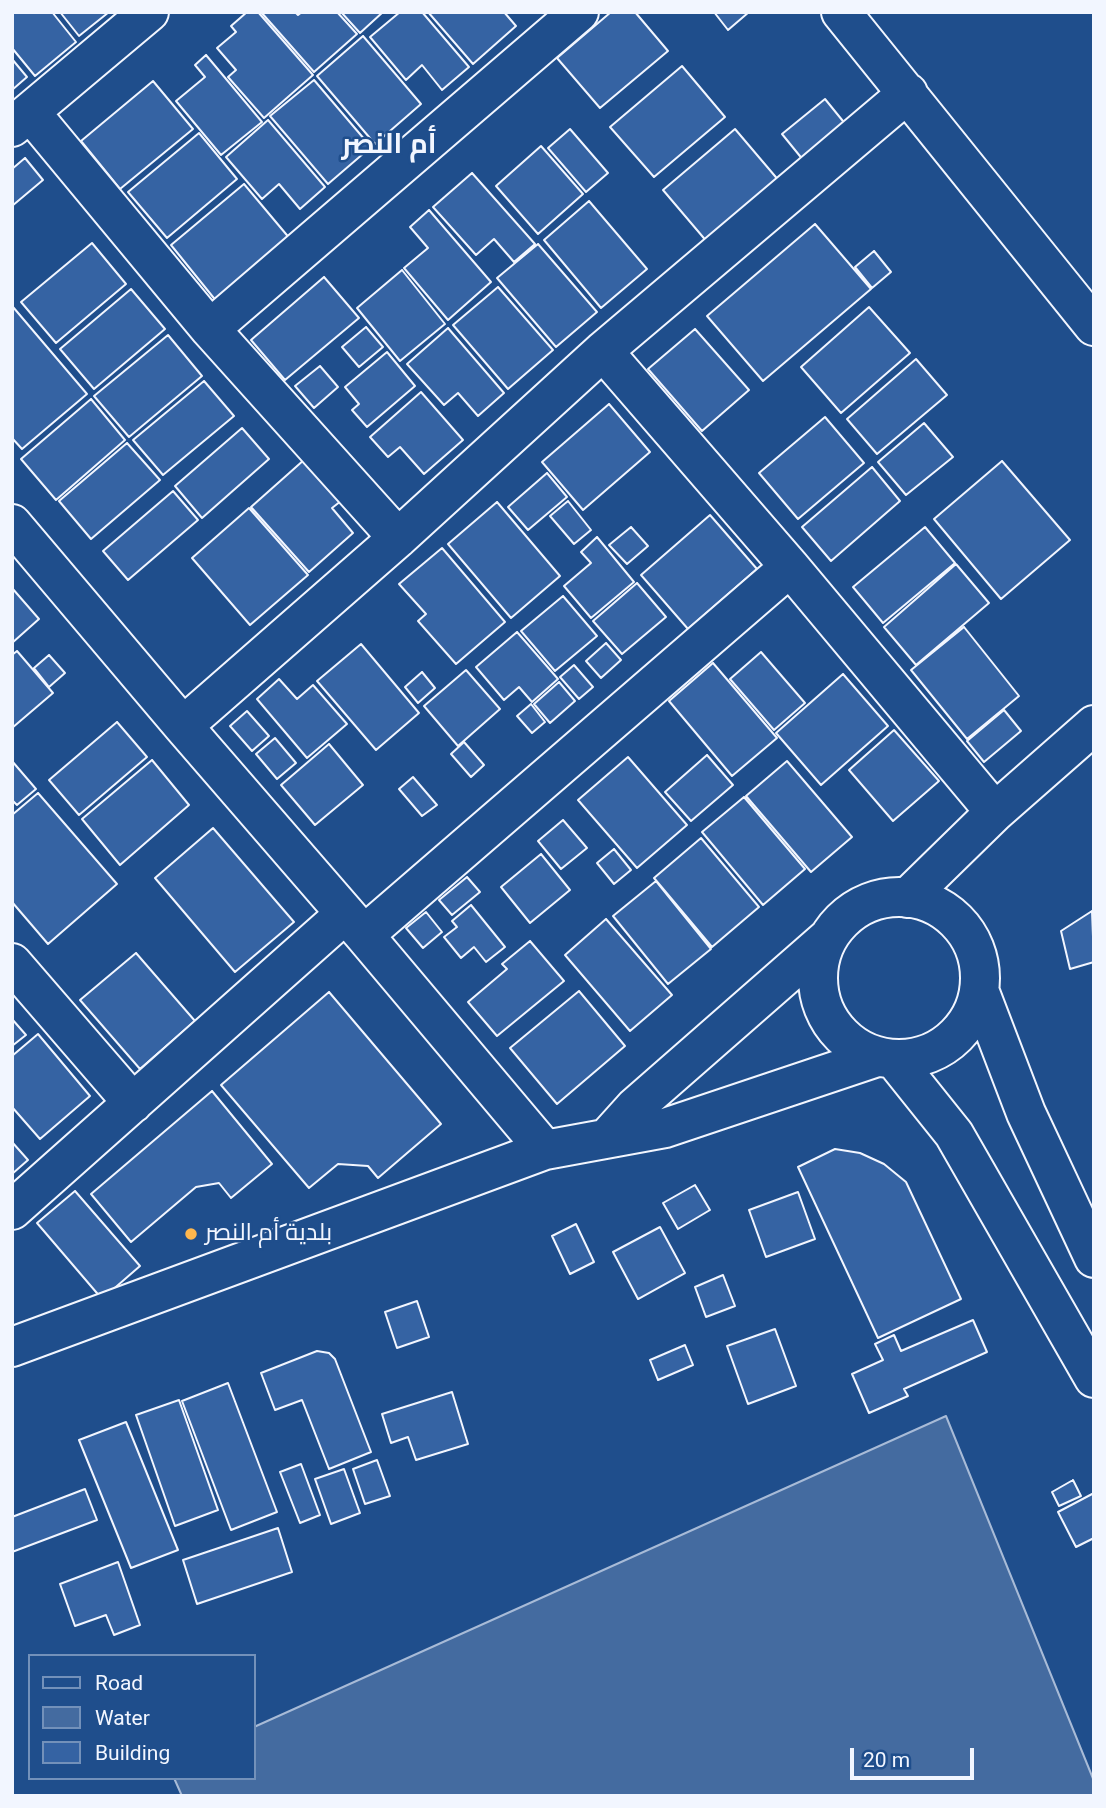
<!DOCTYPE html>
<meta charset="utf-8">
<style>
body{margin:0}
#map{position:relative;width:1106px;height:1808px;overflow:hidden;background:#1f4e8c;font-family:Roboto,sans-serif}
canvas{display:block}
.frame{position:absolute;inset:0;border:14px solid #f2f6ff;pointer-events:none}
.legend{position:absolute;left:28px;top:1654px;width:228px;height:126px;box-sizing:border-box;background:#1f4e8c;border:2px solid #7391ba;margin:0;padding:9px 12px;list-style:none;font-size:21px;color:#f2f6ff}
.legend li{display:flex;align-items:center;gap:14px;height:35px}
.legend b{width:35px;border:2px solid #7391ba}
.scale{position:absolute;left:850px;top:1748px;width:124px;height:32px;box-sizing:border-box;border:4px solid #f2f6ff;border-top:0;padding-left:9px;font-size:21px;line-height:24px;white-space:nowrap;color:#f2f6ff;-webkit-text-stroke:5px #1f4e8c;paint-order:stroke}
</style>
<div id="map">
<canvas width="1106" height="1808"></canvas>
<div class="frame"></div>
<ul class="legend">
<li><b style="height:9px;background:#1f4e8c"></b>Road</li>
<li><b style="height:19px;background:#446ba0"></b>Water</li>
<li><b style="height:19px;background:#3563a3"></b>Building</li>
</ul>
<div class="scale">20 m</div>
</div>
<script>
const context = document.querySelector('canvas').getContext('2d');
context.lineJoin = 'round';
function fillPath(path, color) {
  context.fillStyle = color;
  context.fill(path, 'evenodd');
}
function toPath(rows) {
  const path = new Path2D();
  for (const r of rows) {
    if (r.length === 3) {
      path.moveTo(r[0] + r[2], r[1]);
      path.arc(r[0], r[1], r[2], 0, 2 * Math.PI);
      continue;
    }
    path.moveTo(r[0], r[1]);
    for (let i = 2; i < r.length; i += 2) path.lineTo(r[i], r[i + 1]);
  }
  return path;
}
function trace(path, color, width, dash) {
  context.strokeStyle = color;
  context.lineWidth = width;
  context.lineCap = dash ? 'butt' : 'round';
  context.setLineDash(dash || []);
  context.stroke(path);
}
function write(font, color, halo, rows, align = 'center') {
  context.font = font + ' Roboto,Cairo,sans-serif';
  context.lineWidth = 5;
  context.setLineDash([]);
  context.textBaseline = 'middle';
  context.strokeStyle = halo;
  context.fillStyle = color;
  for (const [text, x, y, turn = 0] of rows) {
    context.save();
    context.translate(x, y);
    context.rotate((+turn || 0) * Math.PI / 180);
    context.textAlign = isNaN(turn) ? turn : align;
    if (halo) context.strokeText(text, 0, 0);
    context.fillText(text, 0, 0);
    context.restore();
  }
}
const water = toPath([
 [946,1416,1094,1781,1094,1796,182,1796,174,1778,254,1778,254,1727,946,1416]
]);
fillPath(water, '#446ba0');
trace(water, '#a8bbd7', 2);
const building = toPath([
 [12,12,52,12,76,42,35,76,12,48,12,12],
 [60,12,109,12,79,36,60,12],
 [247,12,258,12,313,75,264,118,228,77,236,70,217,48,236,32,231,26,247,12],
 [261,12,295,12,298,15,302,12,337,12,357,34,314,72,261,12],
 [341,12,383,12,360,33,341,12],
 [400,12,422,12,469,67,442,90,422,65,406,80,370,37,400,12],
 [428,12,504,12,516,26,473,64,428,12],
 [611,12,635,12,668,51,600,108,557,58,611,12],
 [714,12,749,12,728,30,714,12],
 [363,36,421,104,375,144,317,76,363,36],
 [206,55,262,122,221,155,176,101,205,77,195,65,206,55],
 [12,59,27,77,12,90,12,59],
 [682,66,725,117,654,177,610,127,682,66],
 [314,80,371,147,328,184,270,116,314,80],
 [153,81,193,129,120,189,81,141,153,81],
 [825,99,851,131,808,166,782,134,825,99],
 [268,120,325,187,300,209,279,184,262,199,226,157,268,120],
 [570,129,608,173,586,192,548,148,570,129],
 [735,129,780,182,708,243,663,190,735,129],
 [199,133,237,179,167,238,128,192,199,133],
 [541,146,583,194,538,234,496,186,541,146],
 [25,158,43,180,12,206,12,169,25,158],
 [472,173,535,244,514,262,494,239,476,255,433,207,472,173],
 [244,184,291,240,217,302,171,245,244,184],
 [589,201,647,269,601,308,544,240,589,201],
 [429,210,491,282,448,320,404,268,428,248,410,227,429,210],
 [815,224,871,289,763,381,707,316,815,224],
 [92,243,126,284,56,343,21,302,92,243],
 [538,244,597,312,556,347,497,278,538,244],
 [874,251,891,272,872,288,855,267,874,251],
 [402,270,445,324,400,361,357,308,402,270],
 [324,277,359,318,285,380,251,340,324,277],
 [498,287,553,350,508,389,453,325,498,287],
 [131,289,165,329,94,389,60,349,131,289],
 [13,307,87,394,22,449,12,438,13,307],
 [869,307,910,353,841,413,801,367,869,307],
 [366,327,383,347,359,367,342,347,366,327],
 [448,328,504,393,478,416,458,393,444,405,407,364,448,328],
 [695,329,749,390,702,431,648,369,695,329],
 [168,335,202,376,129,437,94,396,168,335],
 [387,352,415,386,367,427,352,410,359,404,345,387,387,352],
 [916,359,947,395,877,454,847,419,916,359],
 [320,366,338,387,314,408,295,386,320,366],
 [204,381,234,416,163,475,133,440,204,381],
 [421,392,463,440,424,474,400,447,388,457,370,437,421,392],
 [91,399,125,440,56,500,21,459,91,399],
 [609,404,650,452,583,510,542,462,609,404],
 [825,417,864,463,798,519,759,473,825,417],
 [924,423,953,457,906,495,878,462,924,423],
 [242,428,269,459,202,518,175,486,242,428],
 [127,443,160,480,91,539,59,501,127,443],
 [305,459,341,501,332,508,353,533,309,572,251,507,305,459],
 [1002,461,1070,540,1001,599,934,519,1002,461],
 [872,467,900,501,831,561,802,527,872,467],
 [547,473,567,497,528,530,508,507,547,473],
 [173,491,198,520,128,580,103,551,173,491],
 [568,501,591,530,574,544,550,516,568,501],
 [497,502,560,576,511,618,448,544,497,502],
 [249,508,308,575,250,625,192,558,249,508],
 [710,515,757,569,688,629,641,575,710,515],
 [631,527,648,546,627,564,609,545,631,527],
 [925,527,955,563,883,623,853,587,925,527],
 [597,537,634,582,591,618,564,586,591,563,581,552,597,537],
 [442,548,505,622,456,664,418,621,426,614,399,584,442,548],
 [956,564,989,603,916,665,884,627,956,564],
 [637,583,666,617,622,654,593,621,637,583],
 [12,588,39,619,12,643,12,588],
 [563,596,597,636,555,671,521,631,563,596],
 [964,627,1019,696,967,739,911,670,964,627],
 [517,632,558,679,532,702,519,687,504,700,476,667,517,632],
 [606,643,621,660,601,678,586,661,606,643],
 [361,644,419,713,376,750,317,681,361,644],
 [17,651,53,693,12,728,12,655,17,651],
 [761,652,805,703,774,730,730,679,761,652],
 [49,655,65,673,49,687,34,668,49,655],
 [713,663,777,738,732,776,669,701,713,663],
 [574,665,593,687,579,699,560,677,574,665],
 [466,670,500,709,458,746,424,706,466,670],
 [422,672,435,688,418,703,405,687,422,672],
 [843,674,888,726,821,785,776,733,843,674],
 [279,679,297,699,313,685,347,724,307,758,257,699,279,679],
 [559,682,575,701,550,723,534,704,559,682],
 [531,704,545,722,532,733,517,716,531,704],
 [1004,710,1021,731,984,762,967,741,1004,710],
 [247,711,269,736,252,751,230,726,247,711],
 [117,722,147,757,79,815,49,780,117,722],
 [894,730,939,781,893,821,849,770,894,730],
 [275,738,296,763,277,779,256,754,275,738],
 [464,742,484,765,471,777,451,754,464,742],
 [329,744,363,785,315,825,281,785,329,744],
 [707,755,733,785,691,821,665,792,707,755],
 [628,757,687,825,637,868,578,800,628,757],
 [152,760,189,805,120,865,82,819,152,760],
 [12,761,36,789,17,805,12,800,12,761],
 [787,761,852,837,811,872,746,796,787,761],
 [413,777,437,805,422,816,399,789,413,777],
 [38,793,117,884,48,944,12,902,12,815,38,793],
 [744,797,805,869,763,905,702,832,744,797],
 [563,820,587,848,561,869,538,841,563,820],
 [213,828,294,922,235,972,155,878,213,828],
 [701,838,759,907,712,947,654,878,701,838],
 [614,849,631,870,614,884,597,863,614,849],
 [541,854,570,890,530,923,501,887,541,854],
 [467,877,480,892,452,915,439,900,467,877],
 [656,881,711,949,668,984,613,916,656,881],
 [471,905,505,947,486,962,474,947,461,958,444,937,457,927,452,921,471,905],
 [1092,911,1094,962,1070,969,1061,931,1092,911],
 [426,912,442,932,423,948,406,928,426,912],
 [606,919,672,995,630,1031,565,955,606,919],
 [530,941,564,981,497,1036,468,1002,507,969,502,964,530,941],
 [136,953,195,1021,140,1069,80,1000,136,953],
 [579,991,625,1046,557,1104,510,1048,579,991],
 [329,992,441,1124,378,1178,368,1166,338,1164,309,1188,221,1085,329,992],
 [12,1019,26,1035,12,1046,12,1019],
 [38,1034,90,1096,40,1139,12,1107,12,1056,38,1034],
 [212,1091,272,1164,231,1198,219,1183,196,1187,131,1242,91,1194,212,1091],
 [12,1142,28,1160,12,1174,12,1142],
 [835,1149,860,1153,884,1164,906,1182,961,1299,878,1338,798,1167,835,1149],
 [695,1185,710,1210,678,1229,663,1203,695,1185],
 [75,1191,140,1266,102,1299,37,1223,75,1191],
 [798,1192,815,1239,766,1257,749,1210,798,1192],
 [576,1224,594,1262,570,1274,552,1236,576,1224],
 [660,1227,685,1273,638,1299,613,1252,660,1227],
 [723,1275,735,1306,706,1317,695,1287,723,1275],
 [417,1301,429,1337,397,1348,385,1312,417,1301],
 [973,1320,987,1352,904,1389,908,1396,869,1413,852,1374,883,1360,875,1344,894,1335,901,1351,973,1320],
 [775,1329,796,1386,748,1404,727,1346,775,1329],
 [685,1345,693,1365,658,1380,650,1360,685,1345],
 [317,1351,329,1353,335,1359,371,1452,329,1469,302,1400,275,1410,261,1373,317,1351],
 [228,1383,277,1512,231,1530,182,1401,228,1383],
 [452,1392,468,1444,416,1460,408,1437,391,1443,382,1414,452,1392],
 [179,1400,218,1510,175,1526,136,1415,179,1400],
 [126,1422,178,1550,131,1568,79,1440,126,1422],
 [377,1460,390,1496,365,1504,353,1469,377,1460],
 [301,1464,320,1515,300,1523,280,1472,301,1464],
 [344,1469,360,1513,331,1524,315,1479,344,1469],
 [1073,1480,1081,1496,1059,1506,1052,1492,1073,1480],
 [85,1489,97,1520,12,1552,12,1517,85,1489],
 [1094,1493,1094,1538,1076,1547,1058,1512,1094,1493],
 [278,1528,292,1572,197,1604,183,1560,278,1528],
 [118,1562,140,1625,114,1635,106,1615,75,1626,60,1584,118,1562]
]);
fillPath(building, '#3563a3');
trace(building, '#f2f6ff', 2);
const minor = toPath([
 [841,12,1094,326],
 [30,112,210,329,398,538],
 [12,127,149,12],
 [210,329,579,12],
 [603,351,790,567,995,812],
 [12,524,183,726,364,935,545,1150],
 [183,726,398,538,603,351,908,93],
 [899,978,81],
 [907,898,995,812,1094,725],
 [364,935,790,567],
 [12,963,133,1103],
 [979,990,1026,1113,1094,1258],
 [894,1059,954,1134,1094,1378],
 [608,1137,635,1107,828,938],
 [12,1210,345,914],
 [12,1347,545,1150,665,1128,877,1057]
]);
trace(minor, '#f2f6ff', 42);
trace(minor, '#1f4e8c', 38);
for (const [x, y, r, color] of [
 [191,1234,7,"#ffb74d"]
]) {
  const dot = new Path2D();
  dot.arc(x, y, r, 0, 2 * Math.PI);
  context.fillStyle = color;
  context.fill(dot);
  trace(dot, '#1f4e8c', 2.5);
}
write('24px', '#f2f6ff', '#1f4e8c', [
 ["بلدية أم النصر",205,1234]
], 'left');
write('bold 28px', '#f2f6ff', '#1f4e8c', [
 ["أم النصر",389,146]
]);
</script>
